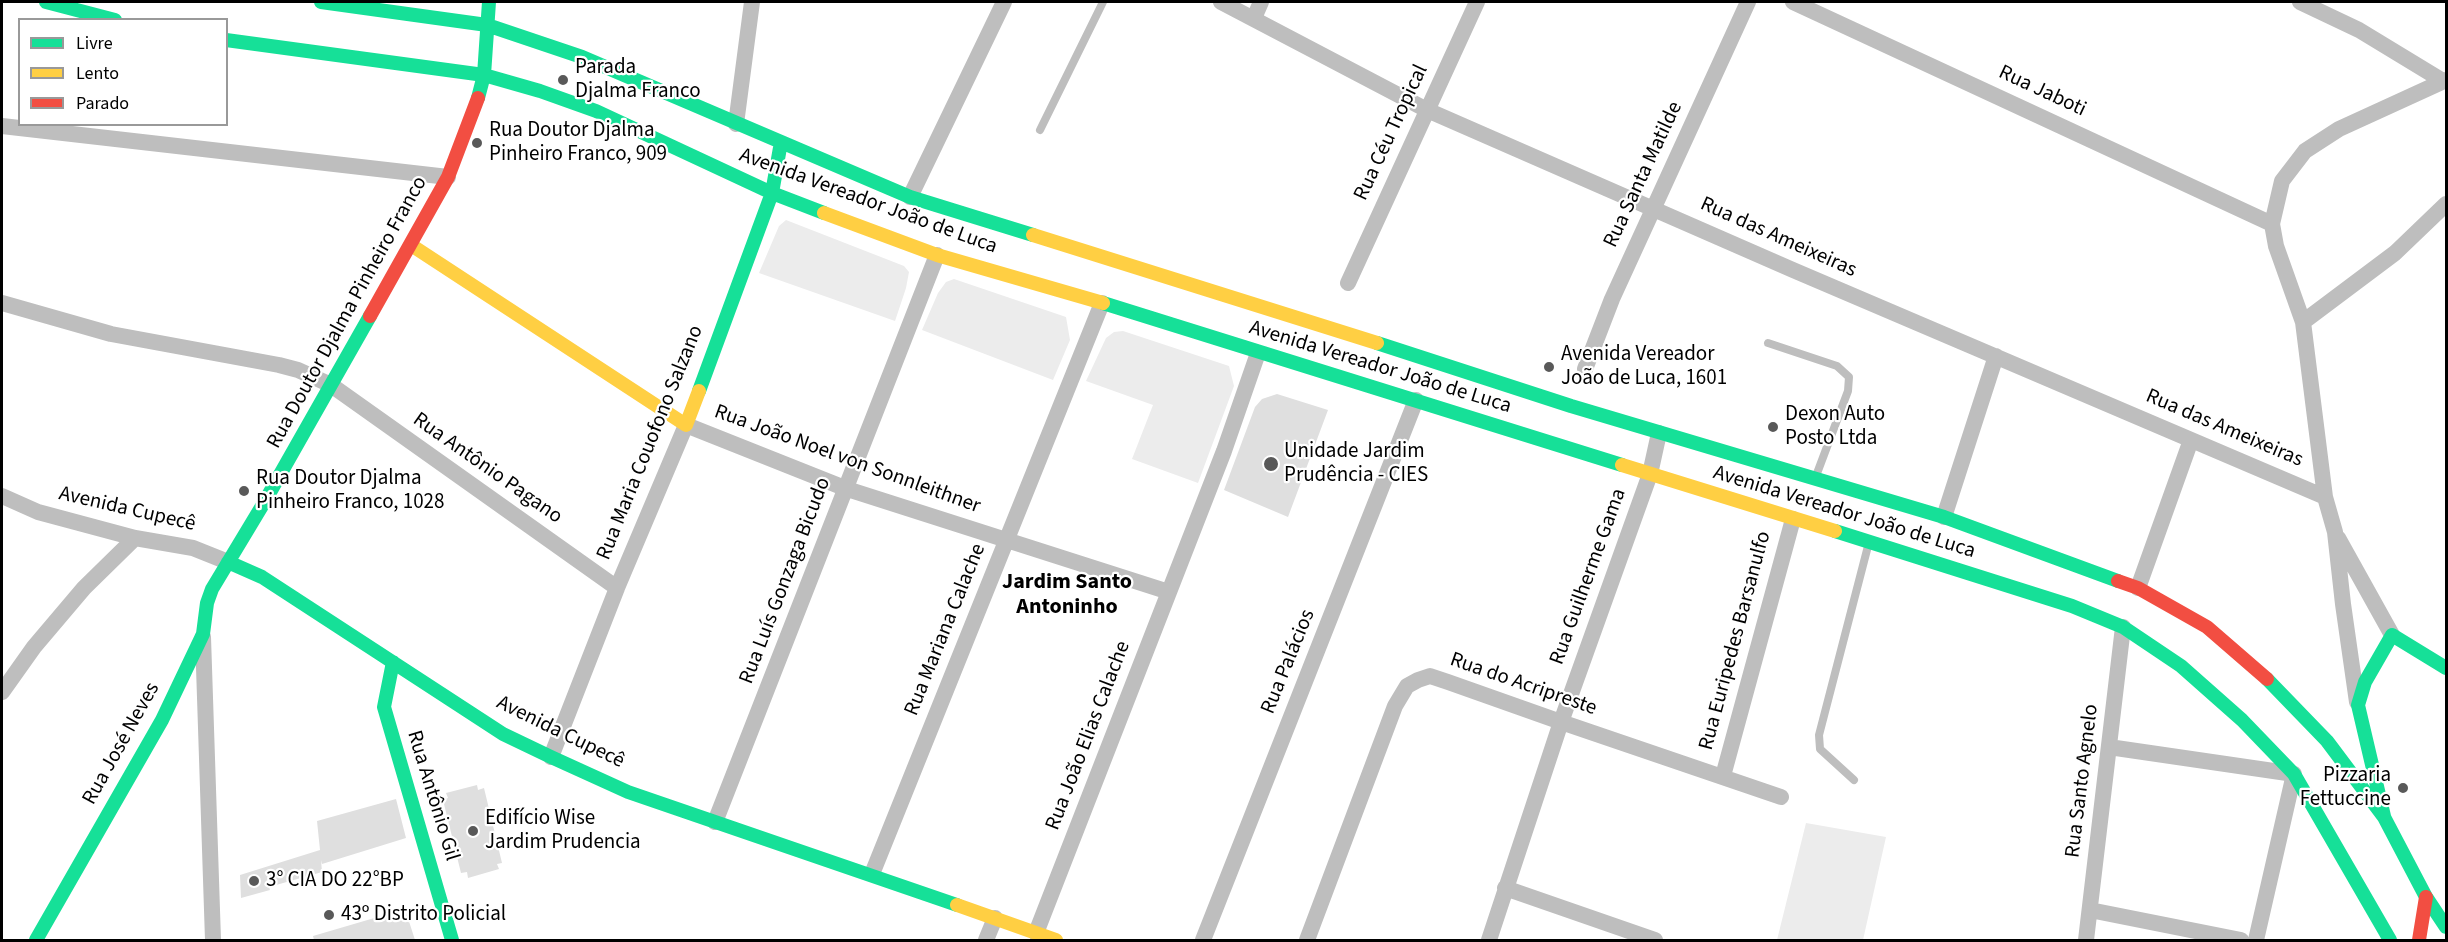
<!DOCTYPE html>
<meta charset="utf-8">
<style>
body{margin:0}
#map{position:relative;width:2448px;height:942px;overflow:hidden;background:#fff;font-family:"Source Sans 3",sans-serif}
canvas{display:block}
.frame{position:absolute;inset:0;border:3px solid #000;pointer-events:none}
.legend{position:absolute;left:18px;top:18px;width:210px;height:108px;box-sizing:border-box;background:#fff;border:2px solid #999;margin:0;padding:8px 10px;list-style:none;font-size:18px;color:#000}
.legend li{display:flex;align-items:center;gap:12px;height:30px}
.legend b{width:30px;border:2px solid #999}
</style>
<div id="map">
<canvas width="2448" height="942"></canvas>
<div class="frame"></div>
<ul class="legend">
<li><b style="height:8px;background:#16e098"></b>Livre</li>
<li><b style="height:8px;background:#ffcf43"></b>Lento</li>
<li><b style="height:8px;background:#f24e42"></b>Parado</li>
</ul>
</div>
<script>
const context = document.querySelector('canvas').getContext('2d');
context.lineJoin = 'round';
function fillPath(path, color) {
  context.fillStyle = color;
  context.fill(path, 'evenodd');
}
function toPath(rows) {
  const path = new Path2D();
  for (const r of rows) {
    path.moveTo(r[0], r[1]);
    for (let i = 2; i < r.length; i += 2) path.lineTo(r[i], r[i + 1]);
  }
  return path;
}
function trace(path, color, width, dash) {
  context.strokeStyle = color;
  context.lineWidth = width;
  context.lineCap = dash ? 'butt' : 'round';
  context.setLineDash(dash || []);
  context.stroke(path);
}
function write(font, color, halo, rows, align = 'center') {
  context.font = font + ' "Source Sans 3",sans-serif';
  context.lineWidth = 4.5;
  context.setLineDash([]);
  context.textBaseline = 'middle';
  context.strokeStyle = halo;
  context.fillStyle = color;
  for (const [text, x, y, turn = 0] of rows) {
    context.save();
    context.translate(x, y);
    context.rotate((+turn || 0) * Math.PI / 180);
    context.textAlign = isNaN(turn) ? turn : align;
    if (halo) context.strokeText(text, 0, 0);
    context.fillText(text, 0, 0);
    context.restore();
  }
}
fillPath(toPath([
 [786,220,904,266,909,272,906,288,895,321,759,273,779,226],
 [954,279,1066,317,1070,340,1053,380,922,330,938,293,946,282],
 [1123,331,1229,366,1234,386,1198,483,1132,459,1153,405,1086,381,1106,338,1114,332],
 [1806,823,1886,837,1863,940,1777,940]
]), '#ececec');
fillPath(toPath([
 [1277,394,1328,410,1288,517,1224,490,1255,407,1262,399],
 [477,785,478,790,484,788,502,863,497,864,499,869,468,878,467,872,461,873,443,800,448,798,446,793],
 [396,799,406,838,322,864,321,860,322,872,269,887,270,890,241,898,240,875,320,850,317,821],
 [405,909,415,940,314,940,313,936]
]), '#dfdfdf');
trace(toPath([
 [1040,130,1103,2],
 [1768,343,1837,366,1849,377,1848,391,1816,476],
 [1854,780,1820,749,1819,735,1868,546]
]), '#bebebe', 8);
trace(toPath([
 [1221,2,1427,110,1793,270,2325,497],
 [1793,2,2272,224],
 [2300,2,2359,30,2443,81],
 [1254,18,1261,2],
 [736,124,752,2],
 [2,126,448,177],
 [910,197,1004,2],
 [1348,283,1477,2],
 [2,303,111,334,279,365,298,370,331,385,617,588],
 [2303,322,2395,253,2446,204],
 [1585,369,1612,299,1748,2],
 [2,496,38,512,135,538,193,548,228,562],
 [1944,517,1996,356],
 [2338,538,2392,635],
 [2138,588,2191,440],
 [203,637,213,940],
 [2,692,34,647,84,588,135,538],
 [2357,702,2343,604,2335,532,2325,497,2303,322,2276,246,2272,224,2282,181,2305,151,2339,129,2446,80],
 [2109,747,2294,774,2256,940],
 [551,757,617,588,686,425,847,489,1169,592],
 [1723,776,1793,519],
 [715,822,937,255],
 [872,874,1102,303],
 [1505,888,1655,940],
 [2090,910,2241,940],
 [1036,933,1224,451,1258,353],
 [986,940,995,918],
 [1203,940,1416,400],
 [1307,940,1395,706,1407,686,1418,680,1430,676,1448,682,1561,722,1781,797],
 [1489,940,1561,722,1650,474,1659,433],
 [2086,940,2123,627]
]), '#bebebe', 16);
trace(toPath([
 [46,2,115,20],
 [321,2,487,25,582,57,910,197,1033,235],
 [226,40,484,75,540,91,596,111,772,193,824,213],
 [478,98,484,75,489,2],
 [1103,303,1622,465],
 [1377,343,1571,406,1944,517,2118,581],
 [699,391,772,193,781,142],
 [1835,531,2072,606,2123,627,2181,666,2242,720,2294,774,2390,940],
 [228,562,262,577,503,734,551,757,628,792,957,905],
 [393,662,384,707,452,940],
 [2267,679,2327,741,2384,817,2426,897,2446,927],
 [2384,816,2358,705,2365,682,2392,635,2446,668],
 [36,940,162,720,203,634,207,603,212,589,265,501,370,316]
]), '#16e098', 14);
trace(toPath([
 [824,213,937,255,1103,303],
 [1033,235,1377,343],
 [411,245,686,425,699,391],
 [1622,465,1835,531],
 [957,905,1056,940]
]), '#ffcf43', 14);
trace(toPath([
 [370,316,448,177,478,98],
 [2118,581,2138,588,2207,627,2267,679],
 [2419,940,2426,897]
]), '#f24e42', 14);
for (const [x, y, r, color] of [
 [563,80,6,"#595959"],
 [477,143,6,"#595959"],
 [1549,367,6,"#595959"],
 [1773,427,6,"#595959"],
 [1271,464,8,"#595959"],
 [244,491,6,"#595959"],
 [2403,788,6,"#595959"],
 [473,831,6,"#595959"],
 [254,881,6,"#595959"],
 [329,915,6,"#595959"]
]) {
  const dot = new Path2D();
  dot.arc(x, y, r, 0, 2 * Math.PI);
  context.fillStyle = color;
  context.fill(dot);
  trace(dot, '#fff', 2);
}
write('21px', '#000', '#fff', [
 ["Parada",575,68],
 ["Djalma Franco",575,92],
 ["Rua Doutor Djalma",489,131],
 ["Pinheiro Franco, 909",489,155],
 ["Avenida Vereador",1561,355],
 ["João de Luca, 1601",1561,379],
 ["Dexon Auto",1785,415],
 ["Posto Ltda",1785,439],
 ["Unidade Jardim",1284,452],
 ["Prudência - CIES",1284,476],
 ["Rua Doutor Djalma",256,479],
 ["Pinheiro Franco, 1028",256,503],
 ["Pizzaria",2391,776,"right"],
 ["Fettuccine",2391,800,"right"],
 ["Edifício Wise",485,819],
 ["Jardim Prudencia",485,843],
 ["3° CIA DO 22°BP",266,881],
 ["43º Distrito Policial",341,915]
], 'left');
write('21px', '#000', '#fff', [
 ["Rua Jaboti",2042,92,25],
 ["Rua Céu Tropical",1392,133,-65],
 ["Rua Santa Matilde",1644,175,-65],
 ["Avenida Vereador João de Luca",868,202,20],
 ["Rua das Ameixeiras",1778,238,24],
 ["Rua Doutor Djalma Pinheiro Franco",348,313,-61],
 ["Avenida Vereador João de Luca",1380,368,17],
 ["Rua das Ameixeiras",2224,429,23],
 ["Rua Maria Couofono Salzano",651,443,-68],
 ["Rua João Noel von Sonnleithner",847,460,20],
 ["Rua Antônio Pagano",487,469,35],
 ["Avenida Cupecê",127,510,13],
 ["Avenida Vereador João de Luca",1844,513,17],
 ["Rua Guilherme Gama",1589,577,-70],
 ["Rua Luís Gonzaga Bicudo",786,581,-69],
 ["Rua Mariana Calache",946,630,-68],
 ["Rua Euripedes Barsanulfo",1736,641,-75],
 ["Rua Palácios",1289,662,-68],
 ["Rua do Acripreste",1523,685,19],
 ["Avenida Cupecê",560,733,26],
 ["Rua João Elias Calache",1089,736,-69],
 ["Rua José Neves",122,744,-61],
 ["Rua Santo Agnelo",2083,781,-83],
 ["Rua Antônio Gil",432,796,73]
]);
write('bold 22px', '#000', '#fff', [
 ["Jardim Santo",1067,583],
 ["Antoninho",1067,608]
]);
</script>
